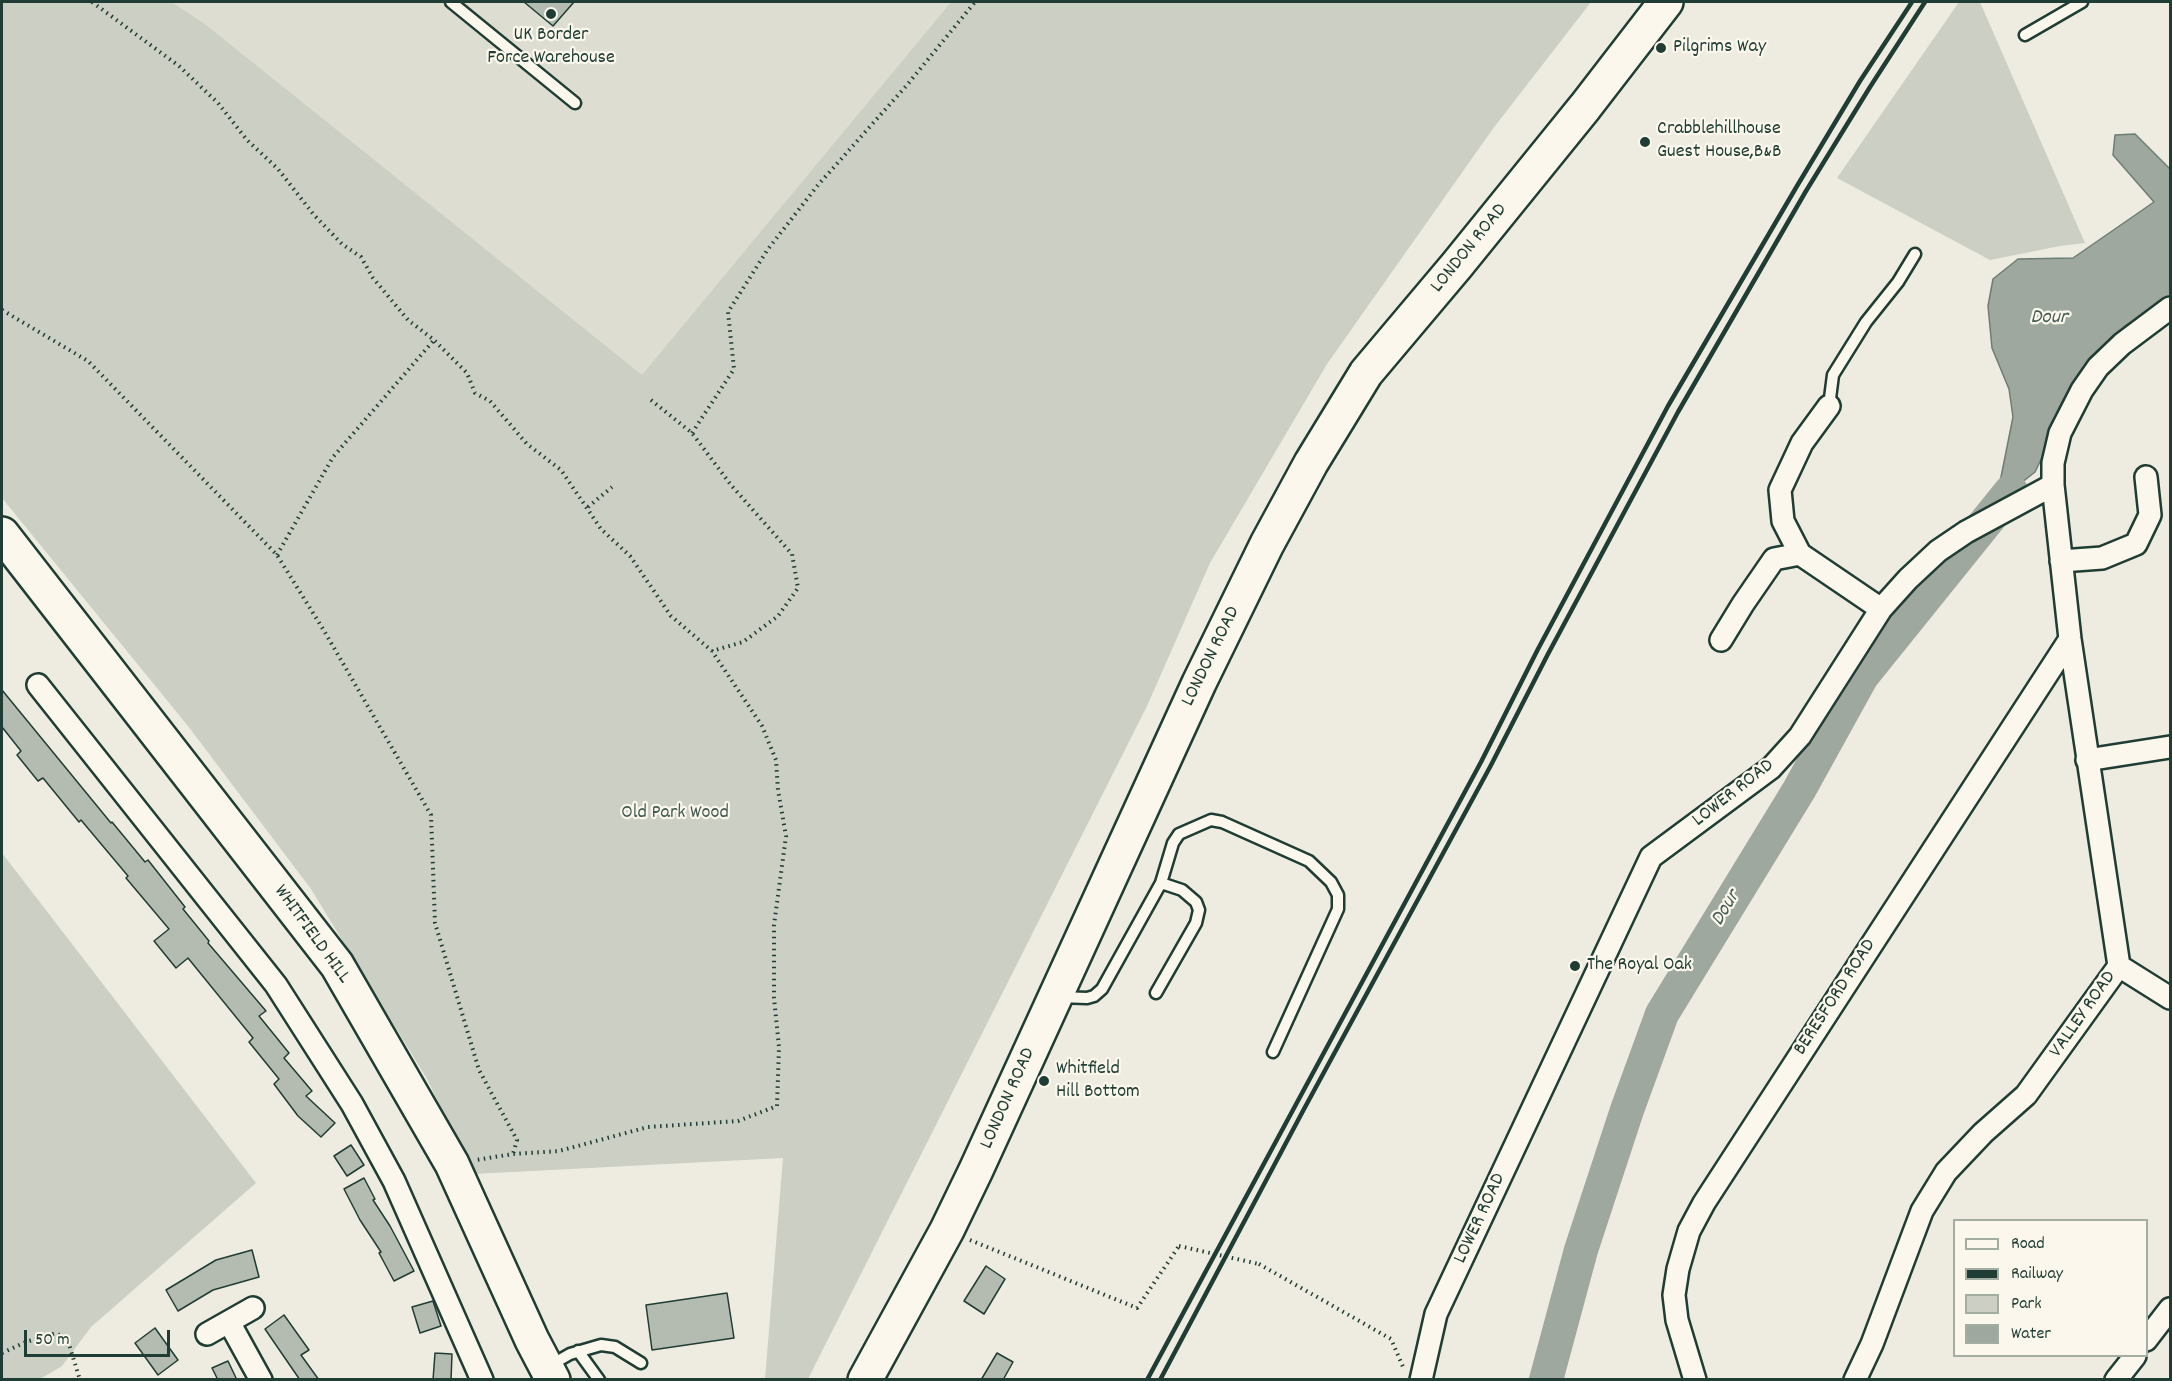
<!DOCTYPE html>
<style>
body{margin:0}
#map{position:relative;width:2172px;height:1381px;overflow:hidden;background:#eeece1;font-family:Dekko,sans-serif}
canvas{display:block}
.frame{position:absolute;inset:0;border:3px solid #1f3d34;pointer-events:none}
.legend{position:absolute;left:1953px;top:1219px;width:195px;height:138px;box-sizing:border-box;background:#fbf7ec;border:2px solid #a3ada2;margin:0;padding:8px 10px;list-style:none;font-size:18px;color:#1f3d34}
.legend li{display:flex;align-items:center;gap:12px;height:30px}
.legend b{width:30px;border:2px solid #a3ada2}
.scale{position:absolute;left:24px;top:1330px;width:146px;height:27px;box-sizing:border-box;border:3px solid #1f3d34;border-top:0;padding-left:8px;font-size:18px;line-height:21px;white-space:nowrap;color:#1f3d34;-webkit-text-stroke:4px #fbf7ec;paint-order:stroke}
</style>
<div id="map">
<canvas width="2172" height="1381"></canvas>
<div class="frame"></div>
<ul class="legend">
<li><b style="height:8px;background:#fbf7ec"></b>Road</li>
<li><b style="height:8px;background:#1f3d34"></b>Railway</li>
<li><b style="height:16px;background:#cbcfc4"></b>Park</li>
<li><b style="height:16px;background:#9fa89f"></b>Water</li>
</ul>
<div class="scale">50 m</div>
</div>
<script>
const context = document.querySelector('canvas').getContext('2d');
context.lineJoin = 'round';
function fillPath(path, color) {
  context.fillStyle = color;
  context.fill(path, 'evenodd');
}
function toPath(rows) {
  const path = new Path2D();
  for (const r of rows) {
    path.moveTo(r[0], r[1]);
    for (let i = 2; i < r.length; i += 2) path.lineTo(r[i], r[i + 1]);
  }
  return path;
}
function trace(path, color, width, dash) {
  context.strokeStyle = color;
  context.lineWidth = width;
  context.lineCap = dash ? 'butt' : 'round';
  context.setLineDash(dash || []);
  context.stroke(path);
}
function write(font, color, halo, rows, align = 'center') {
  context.font = font + ' Dekko,sans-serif';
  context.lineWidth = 4.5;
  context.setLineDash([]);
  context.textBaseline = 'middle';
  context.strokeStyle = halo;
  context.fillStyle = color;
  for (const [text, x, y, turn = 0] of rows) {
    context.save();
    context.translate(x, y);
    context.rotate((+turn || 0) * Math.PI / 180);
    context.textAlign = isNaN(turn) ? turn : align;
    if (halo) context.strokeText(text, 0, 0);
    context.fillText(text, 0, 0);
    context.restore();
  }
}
fillPath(toPath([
 [172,2,951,2,642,376,205,24]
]), '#ddddd2');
fillPath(toPath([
 [2,2,172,2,205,24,642,375,951,2,1591,2,1492,130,1327,364,1210,563,1147,706,808,1379,765,1379,783,1158,473,1174,427,1079,311,889,188,726,2,498],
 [1959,2,1980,2,2085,243,2060,246,1990,260,1837,178],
 [2,853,256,1183,91,1327,62,1366,40,1379,2,1379]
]), '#cbcfc4');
const water = toPath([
 [2135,134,2170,169,2170,298,2125,326,2101,348,2085,369,2035,472,2011,491,1999,487,2013,417,2009,389,1992,348,1988,306,1993,279,2018,259,2073,258,2154,202,2113,155,2115,135,2135,134]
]);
fillPath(water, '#9fa89f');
trace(water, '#6c7d74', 1.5);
trace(toPath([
 [1546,1380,1581,1250,1627,1110,1662,1014,1799,790,1862,676,2011,491]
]), '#9fa89f', 34);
const building = toPath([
 [524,2,574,2,553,26,524,2],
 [2,690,111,823,112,822,145,862,148,860,185,907,183,909,209,941,208,943,266,1011,259,1016,289,1053,284,1058,312,1091,306,1096,335,1123,321,1137,298,1116,274,1084,279,1079,249,1042,253,1038,188,958,176,968,154,941,169,929,126,878,128,876,81,820,79,822,43,778,38,781,17,755,21,751,2,727,2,690],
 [351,1145,364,1165,347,1176,334,1156,351,1145],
 [364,1178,375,1199,373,1200,390,1226,414,1271,394,1281,379,1253,381,1252,360,1220,344,1189,364,1178],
 [252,1250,259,1277,213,1290,178,1311,166,1290,216,1260,252,1250],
 [986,1266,1005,1279,984,1314,964,1301,986,1266],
 [727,1293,734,1338,652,1350,646,1305,727,1293],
 [433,1301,441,1326,420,1333,412,1307,433,1301],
 [284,1315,309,1350,301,1355,319,1380,300,1380,265,1329,284,1315],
 [155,1328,178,1360,158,1375,135,1343,155,1328],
 [435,1353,452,1354,451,1380,433,1380,435,1353],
 [997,1353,1013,1362,1003,1380,981,1380,997,1353],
 [228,1361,237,1380,218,1380,212,1368,228,1361]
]);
fillPath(building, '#b4bbb0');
trace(building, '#1f3d34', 1.5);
const service = toPath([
 [451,2,575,103],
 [2025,35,2082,2],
 [1829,406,1833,375,1866,322,1898,282,1915,254],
 [1156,993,1196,923,1199,910,1196,902,1182,890,1161,883],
 [1059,997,1087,998,1094,996,1102,989,1161,883,1173,843,1179,834,1211,820,1222,822,1309,861,1331,882,1338,895,1338,909,1273,1052],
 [578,1351,599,1380],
 [549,1366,570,1354,601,1345,615,1347,641,1363]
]);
const minor = toPath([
 [1829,406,1802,443,1780,490,1783,521,1800,554,1881,609],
 [2061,561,2102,558,2136,544,2150,515,2146,477],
 [1721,640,1743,604,1774,559,1800,554],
 [38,685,276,985,352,1104,394,1181,482,1380],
 [2087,760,2170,747],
 [2119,966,2170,998],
 [229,1322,261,1380],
 [207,1334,253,1308],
 [2146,1340,2170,1309],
 [1421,1380,1436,1314,1651,857,1771,768,1800,736,1881,609,1908,579,1938,551,1966,532,2053,485],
 [1695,1380,1677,1320,1674,1295,1678,1269,1689,1231,1704,1203,2070,639],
 [1855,1380,1872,1344,1922,1211,1946,1172,1983,1133,2026,1095,2119,966,2070,639,2053,485,2053,463,2060,433,2082,390,2098,367,2122,344,2170,308],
 [2116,1380,2135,1356]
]);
const primary = toPath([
 [2,534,337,965,452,1164,532,1340,553,1380],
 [865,1380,947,1230,976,1170,1199,683,1267,544,1311,463,1366,373,1457,265,1585,107,1666,2]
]);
trace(service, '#1f3d34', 15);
trace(minor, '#1f3d34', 26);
trace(primary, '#1f3d34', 38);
trace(toPath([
 [92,2,179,66,218,103,247,140,278,169,314,215,342,244,361,257,373,278,408,320,434,340,467,373,475,393,490,401,527,444,561,470,601,529,630,556,671,616,712,651,762,726,776,760,778,790,786,836,774,925,774,998,779,1047,777,1106,738,1121,648,1127,559,1151,513,1154,476,1160],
 [2,310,88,361,277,555,323,629,431,815,435,923,479,1070,517,1140,513,1154],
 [651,400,692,433,731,485,792,554,798,588,778,616,743,642,712,651],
 [692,433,734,369,728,312,768,249,818,185,907,85,975,2],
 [588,507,612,487],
 [277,555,333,457,434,340],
 [970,1240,1137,1308,1179,1246],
 [1259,1264,1391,1339,1403,1367],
 [2,1353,26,1342,56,1333,68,1341,80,1380]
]), '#1f3d34', 4, [1.5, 4.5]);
trace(service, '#fbf7ec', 10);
trace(minor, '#fbf7ec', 21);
trace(primary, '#fbf7ec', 33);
trace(toPath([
 [1147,1380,1481,762,1538,649,1668,406,1797,186,1860,81,1912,2],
 [1160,1380,1304,1109,1490,767,1548,654,1678,412,1806,191,1870,87,1925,2]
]), '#1f3d34', 4.5);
trace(toPath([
 [1179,1246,1259,1264]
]), '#1f3d34', 4, [1.5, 4.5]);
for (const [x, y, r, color] of [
 [551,14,6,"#1f3d34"],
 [1661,48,6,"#1f3d34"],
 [1645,142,6,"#1f3d34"],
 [1575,966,6,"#1f3d34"],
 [1044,1081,6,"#1f3d34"]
]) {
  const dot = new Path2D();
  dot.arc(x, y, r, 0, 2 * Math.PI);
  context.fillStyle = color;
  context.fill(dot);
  trace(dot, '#fbf7ec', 2);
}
write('20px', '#1f3d34', '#fbf7ec', [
 ["UK Border",551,36,"center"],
 ["Force Warehouse",551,59,"center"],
 ["Pilgrims Way",1673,48],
 ["Crabblehillhouse",1657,130],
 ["Guest House,B&B",1657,153],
 ["The Royal Oak",1587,966],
 ["Whitfield",1056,1070],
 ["Hill Bottom",1056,1093]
], 'left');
write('20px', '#1f3d34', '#fbf7ec', [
 ["LONDON ROAD",1470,249,-51],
 ["LONDON ROAD",1212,657,-64],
 ["LOWER ROAD",1734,794,-38],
 ["WHITFIELD HILL",311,935,54],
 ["BERESFORD ROAD",1836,998,-57],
 ["VALLEY ROAD",2084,1015,-55],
 ["LONDON ROAD",1009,1099,-66],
 ["LOWER ROAD",1481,1219,-65]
]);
write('20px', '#415a51', '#fbf7ec', [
 ["Old Park Wood",675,814]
]);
write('italic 21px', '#455d54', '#fbf7ec', [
 ["Dour",2049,319],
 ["Dour",1727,909,-59]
]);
</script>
